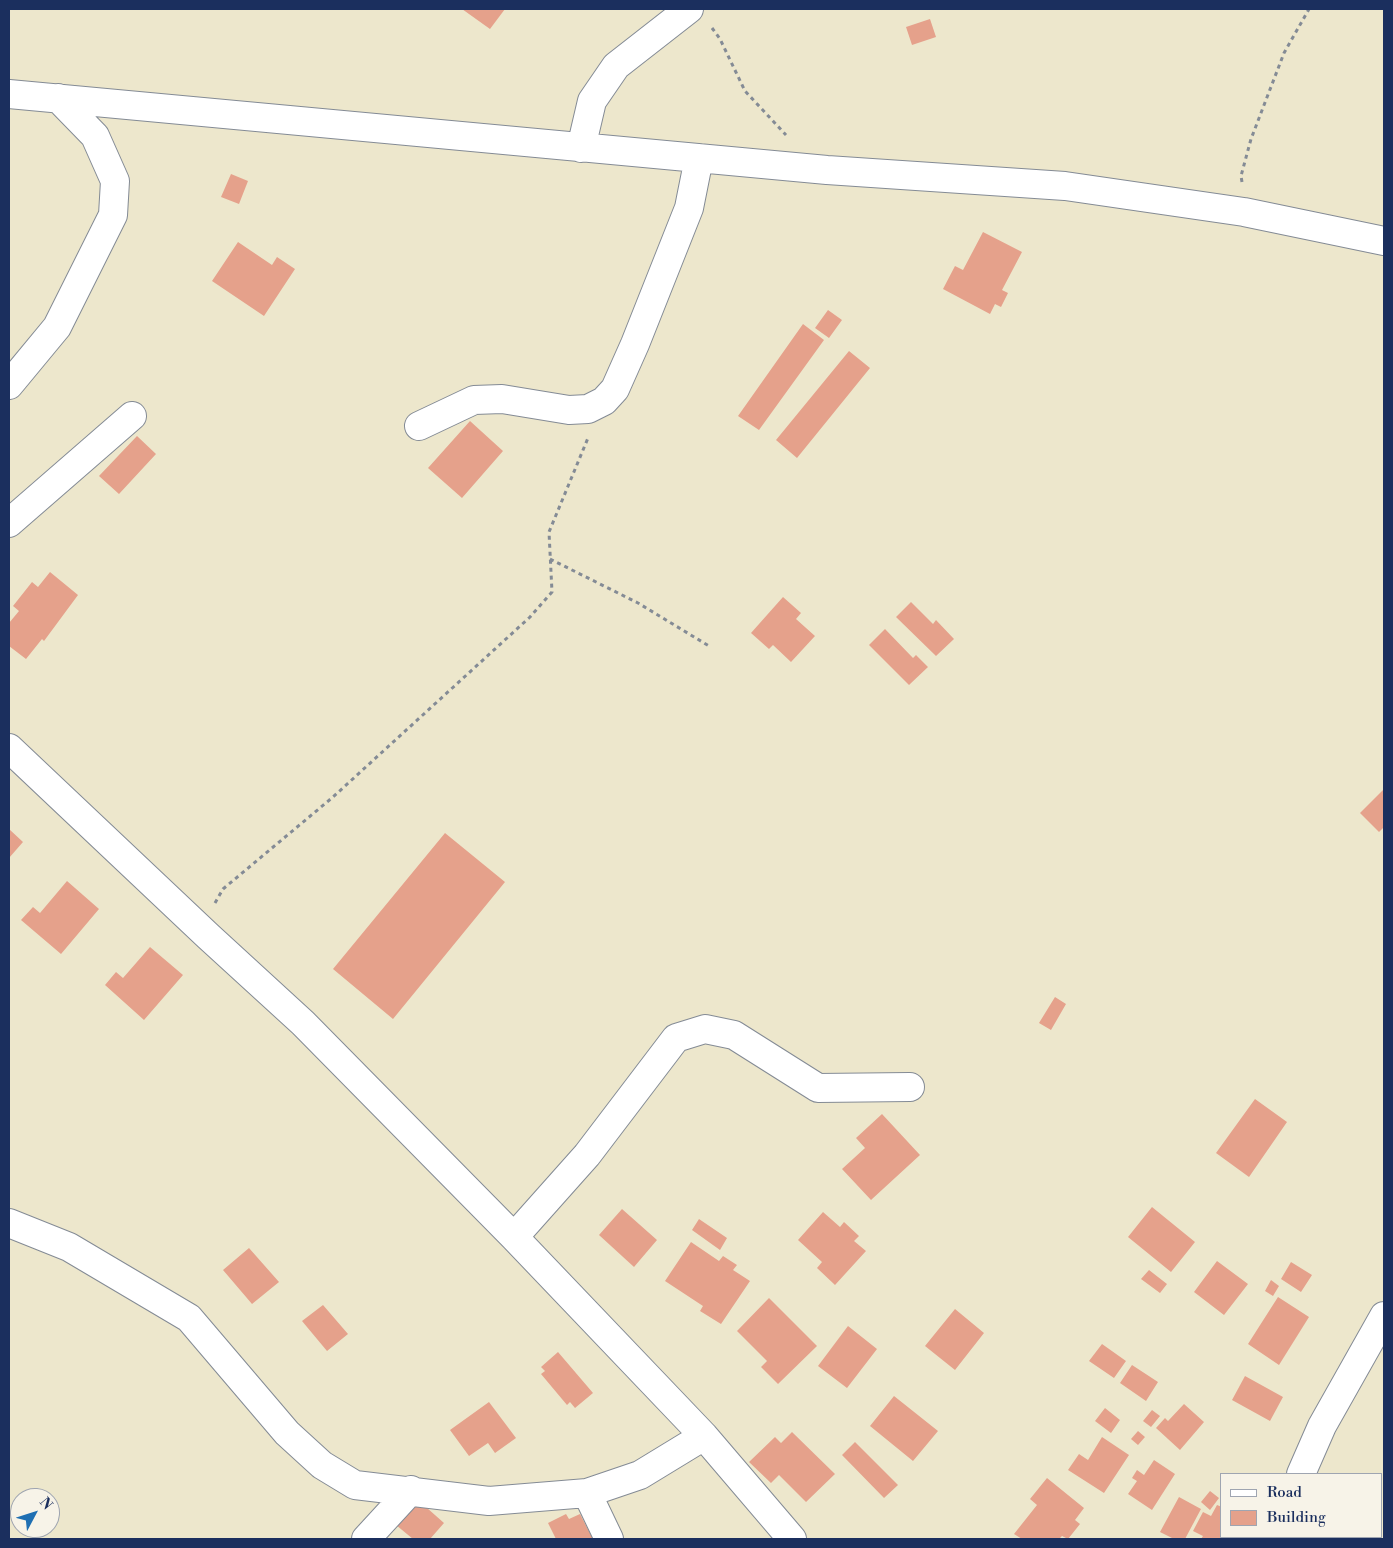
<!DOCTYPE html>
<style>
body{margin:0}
#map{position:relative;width:1393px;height:1548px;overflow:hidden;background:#ede7cc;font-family:"Libre Bodoni",serif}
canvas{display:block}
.frame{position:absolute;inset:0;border:10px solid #1b2f5e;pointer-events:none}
.legend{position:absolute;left:1220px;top:1473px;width:162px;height:65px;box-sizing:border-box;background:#f7f3e8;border:1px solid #9fa5b1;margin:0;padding:6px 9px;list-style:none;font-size:15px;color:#1b2f5e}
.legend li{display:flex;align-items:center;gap:10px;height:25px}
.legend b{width:25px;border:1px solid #9fa5b1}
.north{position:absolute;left:10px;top:1488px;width:50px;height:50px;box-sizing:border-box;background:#f7f3e8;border:1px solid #9fa5b1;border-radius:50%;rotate:50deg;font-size:14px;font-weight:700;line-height:20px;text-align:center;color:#1b2f5e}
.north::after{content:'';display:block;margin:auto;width:18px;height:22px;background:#1f6fb2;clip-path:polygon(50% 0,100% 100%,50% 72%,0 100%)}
</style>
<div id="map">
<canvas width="1393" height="1548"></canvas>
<div class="frame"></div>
<ul class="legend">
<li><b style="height:6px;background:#fff"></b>Road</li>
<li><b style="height:14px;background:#e5a18b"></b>Building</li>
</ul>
<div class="north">N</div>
</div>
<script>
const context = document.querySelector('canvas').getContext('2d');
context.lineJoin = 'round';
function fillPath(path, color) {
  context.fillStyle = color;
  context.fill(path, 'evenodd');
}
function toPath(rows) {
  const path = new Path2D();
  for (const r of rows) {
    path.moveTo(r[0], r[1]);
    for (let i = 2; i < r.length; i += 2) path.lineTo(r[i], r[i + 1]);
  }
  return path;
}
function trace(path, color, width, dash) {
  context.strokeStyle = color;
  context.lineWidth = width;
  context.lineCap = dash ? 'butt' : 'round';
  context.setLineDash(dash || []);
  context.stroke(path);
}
fillPath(toPath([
 [462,9,505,9,490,29],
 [930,19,936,37,912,45,906,27],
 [231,174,248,181,239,204,221,197],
 [983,232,1022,252,1002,290,1008,293,1001,307,995,304,990,314,943,289,955,266,963,270],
 [238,242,272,265,277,257,295,269,264,316,212,281],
 [828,310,842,320,829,338,815,328],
 [803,324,824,340,759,430,738,416],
 [849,351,870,368,797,458,776,440],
 [470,421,503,451,462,498,428,468],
 [137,436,156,454,119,494,99,476],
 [50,572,78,595,44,641,42,639,26,659,9,646,9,623,19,611,13,606,32,582,38,587],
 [783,597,801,613,796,619,815,636,791,662,773,645,769,649,751,633],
 [911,602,933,624,936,620,954,639,936,656,896,617],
 [885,629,913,658,916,655,928,667,909,685,869,645],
 [1384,789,1384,827,1379,832,1360,813],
 [9,829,23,842,9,858],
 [445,833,505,882,393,1019,333,969],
 [67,881,99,909,61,954,21,920,33,907,40,913],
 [150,947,183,975,144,1020,105,985,116,972,123,978],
 [1055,997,1066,1004,1051,1030,1039,1023],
 [1255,1099,1287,1122,1249,1177,1216,1153],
 [882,1114,920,1155,871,1200,842,1169,865,1148,856,1138],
 [1152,1207,1195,1242,1171,1272,1128,1237],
 [622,1209,657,1240,634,1267,599,1235],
 [823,1212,840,1227,844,1222,859,1236,854,1241,866,1251,835,1285,817,1268,822,1262,798,1240],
 [699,1219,727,1238,720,1250,692,1230],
 [691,1242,719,1261,723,1256,737,1265,733,1270,750,1281,721,1324,700,1311,703,1306,665,1281],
 [249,1248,279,1282,252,1304,223,1270],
 [1217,1261,1248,1284,1224,1315,1194,1292],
 [1291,1262,1312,1275,1301,1292,1281,1279],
 [1149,1270,1167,1284,1160,1293,1141,1279],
 [1271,1280,1279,1286,1273,1296,1265,1291],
 [1278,1297,1309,1317,1279,1365,1248,1344],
 [769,1298,817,1346,778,1384,761,1367,767,1361,737,1331],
 [323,1305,348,1334,327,1351,302,1321],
 [955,1309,984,1333,955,1370,925,1346],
 [848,1326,877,1349,847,1388,818,1366],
 [1102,1344,1126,1361,1114,1378,1089,1361],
 [558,1352,593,1393,575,1408,570,1402,567,1405,541,1374,545,1371,541,1367],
 [1132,1365,1158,1382,1146,1401,1120,1383],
 [1245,1376,1283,1397,1270,1421,1232,1400],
 [894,1396,938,1431,913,1461,870,1426],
 [489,1402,516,1438,495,1453,488,1443,469,1456,450,1430],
 [1184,1404,1204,1422,1180,1450,1156,1428,1165,1418,1168,1421],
 [1105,1408,1120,1420,1111,1433,1095,1421],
 [1152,1410,1160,1416,1151,1427,1143,1421],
 [1138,1431,1145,1437,1138,1445,1131,1439],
 [792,1432,835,1474,806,1502,779,1475,771,1483,749,1462,775,1437,781,1443],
 [1102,1437,1129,1455,1104,1493,1068,1470,1079,1454,1088,1460],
 [855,1442,898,1485,884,1498,842,1455],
 [1154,1460,1175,1474,1152,1510,1128,1494,1137,1481,1132,1478,1137,1470,1144,1475],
 [1047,1478,1084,1508,1075,1520,1080,1524,1068,1539,1062,1536,1059,1539,1022,1539,1014,1534,1037,1505,1030,1499],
 [1210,1491,1219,1498,1210,1510,1201,1502],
 [1179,1497,1201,1509,1185,1539,1174,1539,1160,1532],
 [418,1500,444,1523,430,1539,413,1539,396,1525],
 [1217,1505,1222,1507,1222,1537,1247,1537,1246,1539,1237,1537,1236,1539,1201,1539,1203,1536,1193,1531,1203,1512,1211,1516],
 [566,1514,569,1519,580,1514,593,1539,556,1539,548,1523],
 [1311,1537,1356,1537,1355,1539,1309,1539]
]), '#e5a18b');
const minor = toPath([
 [9,94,827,170,1065,186,1244,212,1384,241],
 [581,148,592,101,616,66,689,9],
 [9,385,57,327,113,215,115,181,95,136,58,98],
 [419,426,474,400,502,399,569,410,588,409,604,401,615,389,635,344,689,208,699,158],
 [9,523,132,416],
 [9,748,208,936,303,1023,514,1237,704,1436,792,1539],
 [9,1223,69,1247,189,1318,287,1433,322,1465,355,1485,489,1501,587,1493,640,1475,704,1436],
 [514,1237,587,1155,676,1038,705,1029,734,1035,818,1088,910,1087],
 [1301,1474,1322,1426,1384,1316],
 [587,1493,609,1539],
 [1288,1537,1288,1539],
 [366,1539,411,1490]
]);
trace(minor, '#848b95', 30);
trace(toPath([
 [712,28,720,39,745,91,786,135],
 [1242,182,1241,176,1251,139,1284,53,1309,9],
 [550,559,638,603,709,646],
 [215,903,223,889,333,797,530,617,552,592,549,532,588,438]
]), '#848b95', 3, [4, 4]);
trace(minor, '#fff', 28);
</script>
